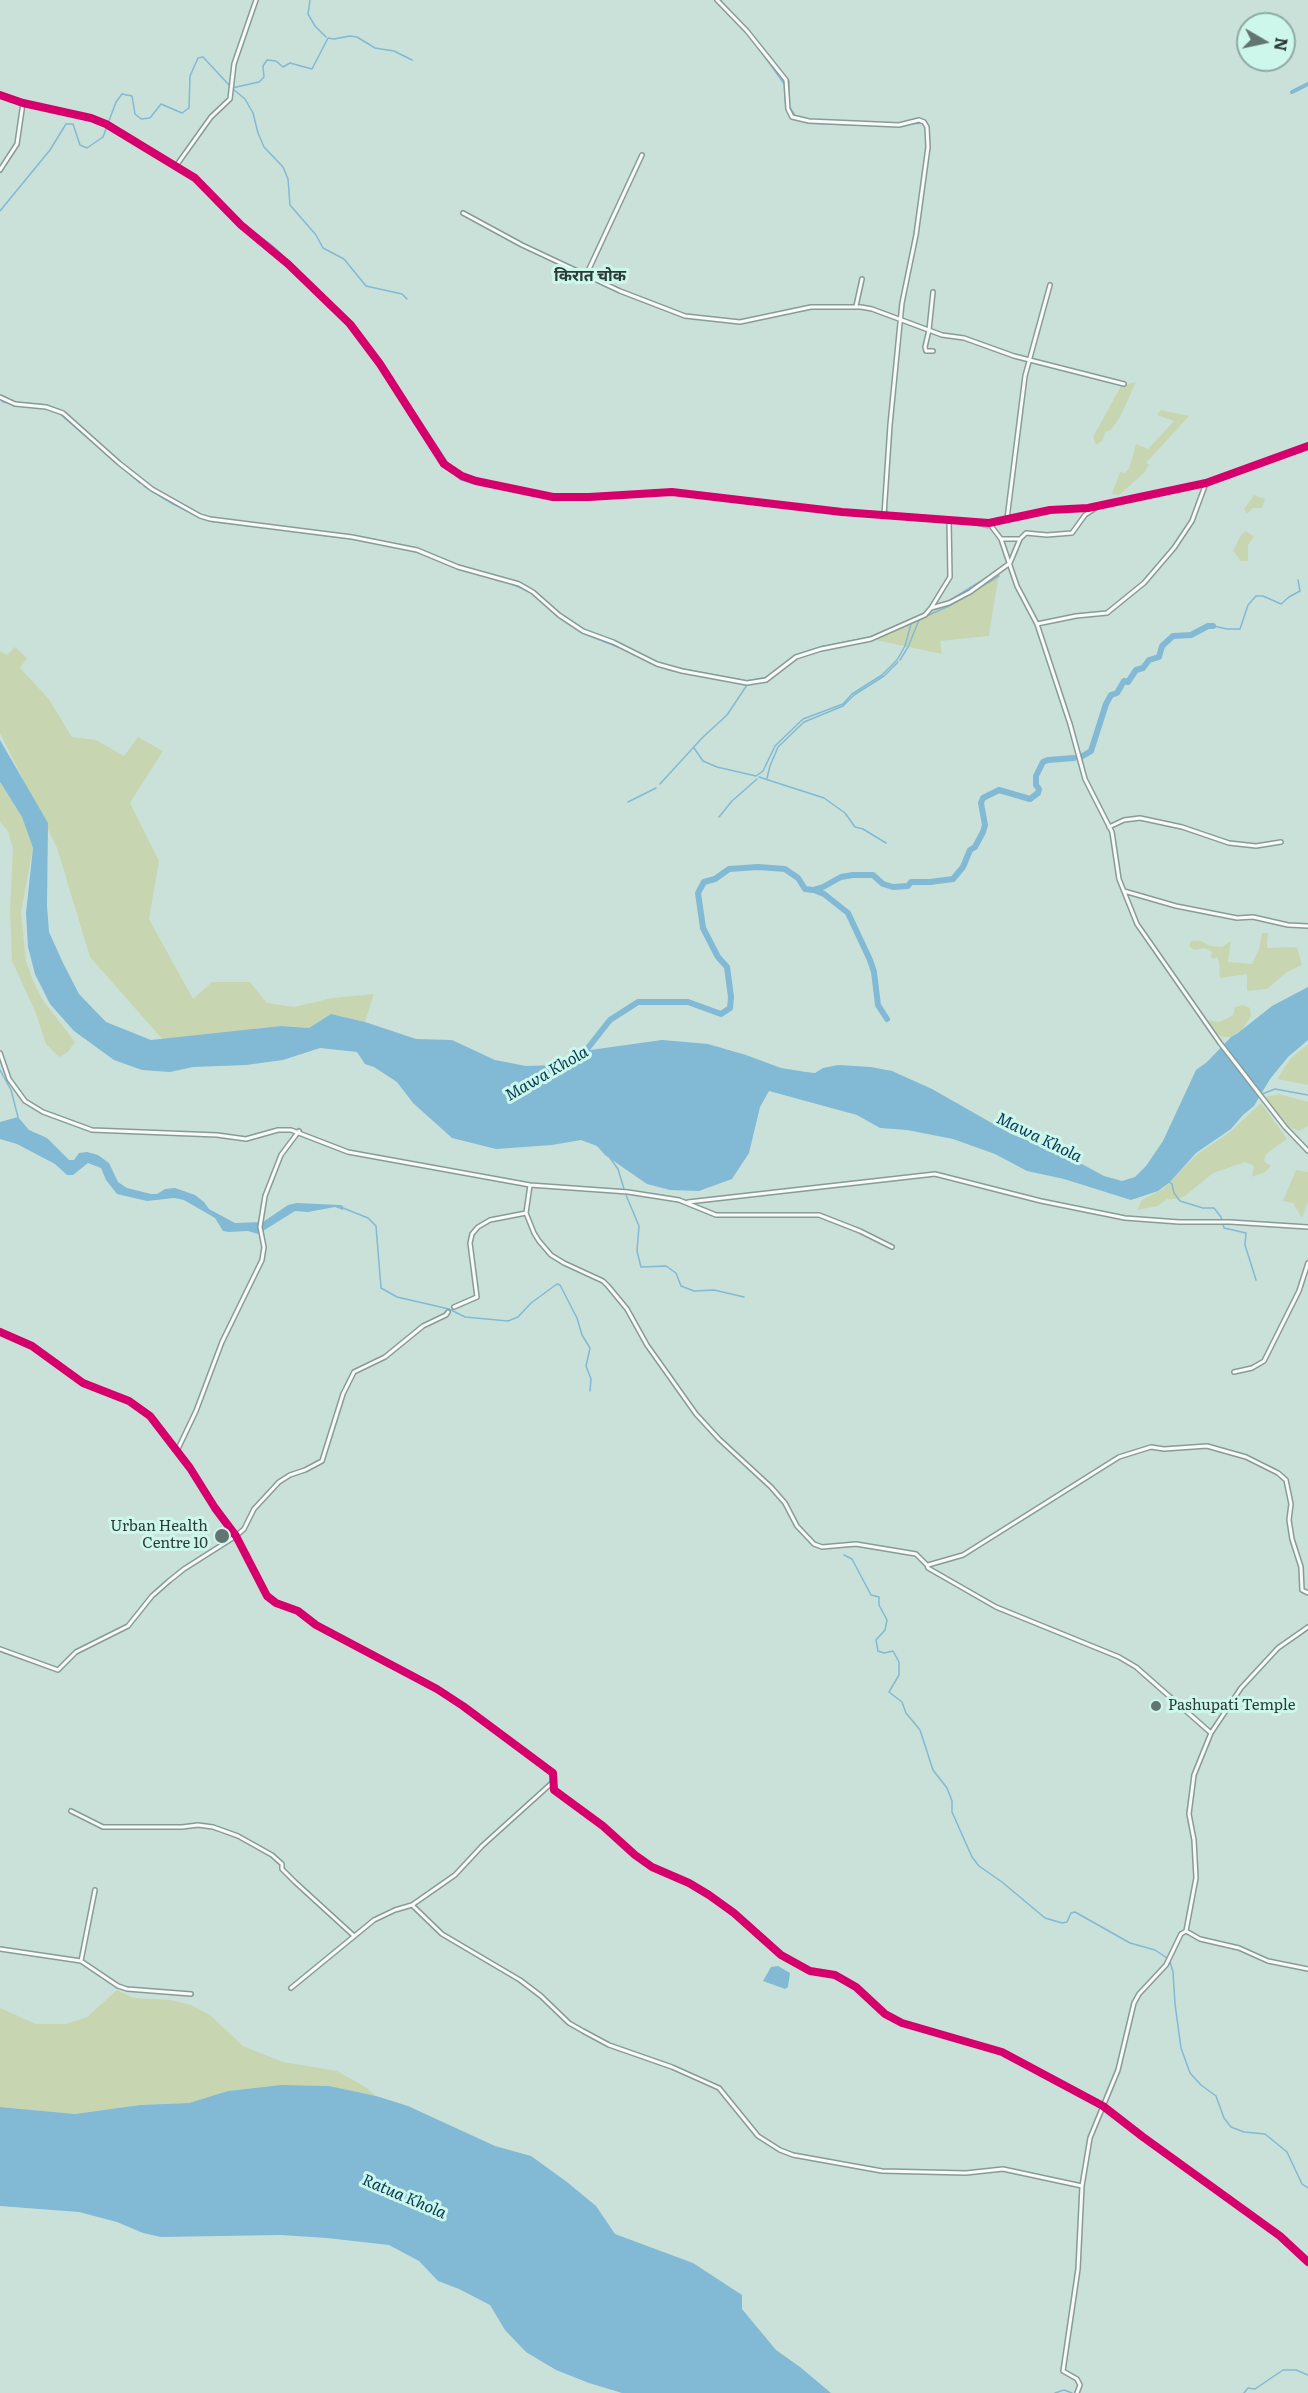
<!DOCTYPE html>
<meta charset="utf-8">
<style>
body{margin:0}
#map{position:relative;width:1308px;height:2393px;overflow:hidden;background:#cae1da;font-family:Literata,serif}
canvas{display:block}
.north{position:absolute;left:1236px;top:12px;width:60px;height:60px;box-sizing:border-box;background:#cef7eb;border:2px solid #8daca3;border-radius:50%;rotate:99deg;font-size:16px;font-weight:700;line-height:24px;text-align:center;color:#2b3b37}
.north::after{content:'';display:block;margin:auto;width:21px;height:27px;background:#637570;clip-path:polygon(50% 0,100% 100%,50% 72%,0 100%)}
</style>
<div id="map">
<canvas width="1308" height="2393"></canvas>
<div class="north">N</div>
</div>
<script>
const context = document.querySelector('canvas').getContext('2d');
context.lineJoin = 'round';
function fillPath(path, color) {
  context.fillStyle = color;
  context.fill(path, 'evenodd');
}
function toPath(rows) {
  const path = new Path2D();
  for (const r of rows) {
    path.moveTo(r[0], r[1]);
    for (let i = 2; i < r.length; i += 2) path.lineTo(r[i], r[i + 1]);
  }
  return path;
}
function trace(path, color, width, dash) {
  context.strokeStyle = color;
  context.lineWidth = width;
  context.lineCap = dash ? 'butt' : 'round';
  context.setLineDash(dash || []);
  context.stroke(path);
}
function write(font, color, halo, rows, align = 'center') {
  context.font = font + ' Literata,"Noto Sans Devanagari",serif';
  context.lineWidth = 6;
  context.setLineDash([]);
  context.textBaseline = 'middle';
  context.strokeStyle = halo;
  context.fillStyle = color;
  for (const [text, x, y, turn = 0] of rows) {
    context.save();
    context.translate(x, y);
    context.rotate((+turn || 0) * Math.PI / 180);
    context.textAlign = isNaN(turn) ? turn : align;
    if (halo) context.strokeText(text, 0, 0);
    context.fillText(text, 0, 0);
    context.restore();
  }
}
fillPath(toPath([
 [1136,382,1120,417,1111,430,1105,432,1103,440,1096,445,1093,437,1121,386],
 [1161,410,1189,416,1146,463,1149,465,1144,473,1119,495,1112,494,1120,472,1125,473,1129,469,1136,444,1148,449,1174,421,1157,415],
 [1254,495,1265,499,1262,508,1253,508,1247,514,1244,509],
 [1246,531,1254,537,1248,545,1248,561,1241,561,1233,551,1241,535],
 [999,572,989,636,940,641,942,654,871,639,925,615,931,608,949,603,971,592],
 [15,647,27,658,20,668,48,698,72,737,96,740,124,756,138,737,163,751,130,803,159,861,149,919,193,999,212,982,250,982,267,1003,294,1007,332,998,374,994,365,1022,331,1014,309,1028,280,1026,163,1040,90,957,57,848,0,733,0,651,7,655],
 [0,783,22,817,33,848,21,912,26,961,33,981,42,999,75,1042,68,1052,59,1057,46,1044,35,1011,12,961,10,909,13,849,8,831,0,822],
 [1262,933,1268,933,1267,948,1297,947,1302,965,1287,972,1267,989,1247,991,1247,974,1220,978,1219,962,1217,957,1213,959,1211,957,1212,952,1205,948,1194,950,1189,946,1191,941,1201,941,1210,946,1222,947,1231,941,1228,962,1252,964,1259,949],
 [1243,1005,1250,1008,1251,1016,1242,1030,1231,1037,1223,1037,1215,1033,1208,1020,1219,1022,1228,1018,1233,1015,1235,1007],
 [1308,1044,1308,1085,1277,1079,1291,1058],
 [1279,1094,1308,1102,1308,1126,1299,1131,1288,1126,1265,1097],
 [1261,1103,1287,1139,1266,1154,1264,1161,1271,1166,1265,1172,1252,1177,1254,1166,1245,1162,1213,1173,1185,1196,1177,1199,1167,1199,1158,1206,1137,1210,1142,1200,1164,1188,1196,1155,1230,1132],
 [1296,1170,1308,1172,1308,1202,1302,1218,1293,1203,1283,1201],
 [117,1990,133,1998,171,2000,191,2005,210,2015,243,2046,283,2062,337,2071,367,2088,376,2096,329,2086,281,2085,228,2091,189,2103,140,2105,75,2114,0,2107,0,2008,36,2024,66,2024,87,2017]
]), '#c7d6b1');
fillPath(toPath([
 [0,740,48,823,47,906,49,932,63,963,79,994,106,1022,151,1040,281,1026,309,1028,331,1014,365,1022,416,1039,452,1040,495,1060,526,1066,558,1065,583,1051,662,1040,708,1044,746,1055,781,1068,806,1072,815,1073,823,1068,838,1065,871,1067,892,1071,932,1089,1011,1134,1067,1156,1104,1176,1122,1181,1135,1177,1146,1166,1163,1141,1196,1070,1207,1062,1231,1037,1238,1033,1272,1006,1308,987,1308,1040,1288,1057,1270,1079,1254,1106,1243,1115,1231,1129,1196,1153,1170,1182,1158,1191,1131,1200,1064,1179,1027,1171,995,1154,953,1139,907,1130,880,1128,857,1115,769,1091,760,1107,749,1153,732,1179,699,1191,670,1190,647,1184,605,1155,597,1146,581,1140,552,1145,496,1149,452,1138,413,1103,397,1082,374,1067,365,1064,357,1052,320,1048,283,1060,246,1065,193,1067,170,1072,142,1070,114,1060,74,1031,50,1004,35,974,28,947,26,913,33,848,22,817,0,782],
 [18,1117,29,1130,47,1138,69,1160,74,1160,79,1153,87,1152,98,1155,109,1163,118,1182,127,1188,151,1194,157,1194,165,1189,175,1188,195,1195,204,1202,209,1209,235,1223,263,1222,288,1205,297,1203,340,1205,343,1206,343,1210,335,1207,308,1212,295,1211,258,1234,248,1231,228,1232,223,1231,215,1218,184,1200,174,1198,147,1201,117,1194,106,1180,101,1168,88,1163,73,1175,67,1175,55,1164,17,1144,0,1139,0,1122],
 [778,1966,790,1973,788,1987,785,1989,763,1981,771,1967],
 [281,2085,329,2086,376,2096,408,2106,495,2146,531,2156,567,2182,596,2206,615,2234,693,2263,742,2295,742,2309,776,2350,800,2367,831,2393,622,2393,589,2383,556,2370,526,2352,505,2330,490,2305,459,2289,438,2281,419,2261,389,2245,327,2238,280,2235,161,2237,143,2233,117,2222,79,2212,0,2206,0,2107,75,2114,140,2105,189,2103,228,2091]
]), '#82b9d4');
trace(toPath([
 [310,0,308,14,315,26,326,37],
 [715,0,730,16],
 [736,18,753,36],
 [755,43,785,85],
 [784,75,789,81,789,99],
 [232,88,259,82,264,77,263,66,267,60,276,61,283,67,290,63,312,69,328,38,334,39,350,36,357,37,375,48,394,51,412,60],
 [233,89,245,99,253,113,258,133,264,147,283,167,288,179,290,205,316,235,323,248,344,259,366,286,402,294,407,299],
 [785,93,786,109,789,114],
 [789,106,796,117],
 [794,119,808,123,855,125],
 [109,122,175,163],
 [910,124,923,123,926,129],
 [109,128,133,142],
 [150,152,192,179],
 [929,154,929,132],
 [179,166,209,189,242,223,273,246,351,322,381,362,448,463,463,474,488,482,551,494,580,495,672,490,842,510,882,512],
 [195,181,201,186],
 [221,207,240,227,259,242],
 [0,211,50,150,66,124,73,124,80,145,87,148,103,137,116,102,122,94,132,96,135,114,141,119,150,118,161,104,182,113,189,108,190,76,198,58,203,57,230,86],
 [279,258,349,325,396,392],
 [901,301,914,235,927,146],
 [0,399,3,402,25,406],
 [13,402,47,405,62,411],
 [59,413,140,483],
 [892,421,901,324],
 [426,439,440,461],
 [442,465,461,480,474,484],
 [477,484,553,498,680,494],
 [885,484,889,420],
 [144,486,173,504,209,521,284,530],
 [886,504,887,513,890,514,986,521],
 [846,514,972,524,988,528],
 [287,527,309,530],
 [312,534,361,540],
 [367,539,377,540],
 [380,544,405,549],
 [413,551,422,554],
 [482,572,509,580],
 [512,584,532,593],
 [537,594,547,603],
 [543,602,558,617,582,633,623,649],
 [947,602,991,575],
 [1213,626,1227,629,1240,629,1248,605,1256,596,1263,596,1281,604,1289,597,1300,591,1298,580],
 [882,636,949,606,999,576],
 [821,650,858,643],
 [643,659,669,670,743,684],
 [900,660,908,647,919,620],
 [673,667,747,681,768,677],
 [772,674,795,655,820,647,870,637,927,612],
 [768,681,776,674],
 [694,748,703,761,717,767,756,776,763,771,775,746,803,719,843,704,852,694,882,675,897,660,905,646,911,624],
 [759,777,824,798,845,813,855,827,863,829,886,843],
 [767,778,770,766,778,747,804,722,843,706,854,695,884,676,898,662],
 [660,784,702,738,727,715,747,685,751,684],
 [628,802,656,788],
 [719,817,732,801,757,779],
 [0,1070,11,1090,18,1117],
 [1262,1094,1275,1089,1308,1095],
 [610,1158,618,1169,624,1189],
 [1168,1181,1172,1184,1174,1193,1180,1201,1203,1208,1214,1208,1221,1217,1224,1228,1246,1233,1245,1245,1256,1280],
 [626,1195,639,1226,637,1251,641,1267,666,1266,676,1273,681,1286,694,1291,714,1290,744,1297],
 [343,1208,368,1218,376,1226,381,1288,397,1297,449,1309,465,1317,508,1321,518,1317,531,1303,557,1284,560,1285,577,1318,582,1335,590,1348,586,1366,591,1379,590,1391],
 [844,1555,852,1559,871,1595,879,1597,879,1605,887,1620,885,1630,876,1640,878,1651,884,1653,893,1651,899,1662,899,1675,889,1692,902,1702,906,1713,920,1730,933,1770,947,1788,952,1801,952,1812,972,1857,979,1866,1002,1882,1045,1918,1062,1923,1067,1922,1071,1913,1075,1912,1130,1943,1155,1950,1167,1958],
 [1170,1962,1173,1972,1175,2004,1181,2048,1190,2073,1201,2085,1216,2096,1224,2118,1231,2127,1244,2132,1265,2134,1287,2152,1302,2184,1308,2188],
 [1055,2393,1064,2390,1072,2393],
 [1244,2393,1248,2388,1255,2389,1283,2370,1296,2370,1308,2375]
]), '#82b9d4', 1.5);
trace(toPath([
 [1292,92,1308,84]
]), '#82b9d4', 4);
trace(toPath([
 [1081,757,1091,751,1106,704,1111,695,1117,693,1124,681,1128,682,1136,670,1143,668,1149,660,1159,657,1162,646,1173,636,1191,635,1208,626,1213,626],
 [814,890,824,894,848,913,870,960,874,972,878,1005,887,1019],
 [580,1058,610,1020,638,1002,688,1002,721,1014,730,1008,731,997,727,967,718,957,703,928,698,893,704,882,715,879,729,869,758,867,785,869,798,878,805,889,813,890,823,887,841,877,853,875,873,875,883,884,893,887,908,886,911,882,930,882,953,879,963,867,970,850,975,847,983,832,985,825,981,803,983,798,999,790,1030,799,1038,793,1039,789,1036,785,1036,776,1043,762,1048,760,1074,758]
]), '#82b9d4', 6);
const minor = toPath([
 [717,0,747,31,786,80,788,109,792,117,809,121,899,125,919,120,924,122,927,127,928,147,916,235,902,303,890,425,884,515],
 [0,95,23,103,91,118,106,124,195,178,241,225,288,264,350,324,380,364,444,464,462,476,476,481,553,497,589,497,672,492,842,512,989,523,1050,510,1088,508,1206,483,1308,446],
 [176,166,211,117,230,99,234,64,256,0],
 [0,170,17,144,23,103],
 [463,213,522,245,620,291,685,316,740,322,811,307,861,307,872,309,942,335,964,338,1014,356,1124,384],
 [590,276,589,269,642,155],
 [856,306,862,279],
 [933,351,926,351,925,347,929,330,933,292],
 [0,397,15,404,46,407,63,413,119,463,152,489,200,516,210,519,352,537,417,550,458,567,519,584,533,592,559,615,583,631,613,642,657,664,682,671,747,683,766,680,796,657,821,649,871,639,925,615,931,608,949,603,970,592,1010,563,1020,539,1001,539],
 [1007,519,1025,376,1050,285],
 [989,523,1001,539,1017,586,1037,624,1070,724,1085,779,1112,832,1119,879,1137,924,1220,1043,1285,1127,1308,1151],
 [1020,539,1026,533,1047,535,1072,533,1085,515,1097,507],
 [931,608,950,577,949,520],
 [1037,624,1076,616,1107,613,1144,583,1174,548,1192,521,1206,483],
 [1109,827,1124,820,1140,818,1182,827,1229,843,1256,846,1281,842],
 [1124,891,1176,906,1237,918,1253,917,1288,925,1308,926],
 [0,1053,9,1079,25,1101,43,1112,92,1130,217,1135,246,1139,278,1130,291,1130,348,1152,530,1185,628,1192,679,1200,716,1215,819,1215,860,1231,892,1247],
 [530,1185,526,1213,534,1233,539,1241,551,1255,564,1263,603,1281,608,1286,627,1309,647,1345,696,1414,719,1439,771,1487,785,1503,797,1526,814,1544,822,1547,856,1544,916,1554,927,1565,928,1568,996,1607,1119,1657,1136,1667,1211,1733],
 [688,1202,935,1174,1041,1201,1125,1218,1179,1222,1230,1222,1308,1227],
 [454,1307,477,1297,470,1243,472,1234,478,1227,490,1220,526,1213],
 [0,1332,32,1346,83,1383,129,1401,150,1416,190,1468,215,1508,236,1536,267,1596,276,1603,298,1611,316,1625,437,1689,463,1706,553,1773,554,1790,603,1826,635,1855,652,1867,689,1883,709,1895,734,1913,781,1955,810,1971,835,1975,856,1987,885,2014,902,2023,1002,2052,1103,2106,1143,2137,1280,2236,1308,2262],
 [1234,1372,1252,1368,1264,1361,1299,1291,1308,1263],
 [177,1451,196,1411,222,1342,262,1260,264,1247,260,1227,265,1196,281,1155,299,1131],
 [928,1565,963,1555,1119,1457,1151,1447,1164,1449,1207,1446,1246,1457,1278,1473,1286,1480,1291,1504,1289,1520,1292,1539,1301,1567,1302,1590,1308,1593],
 [0,1649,58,1670,76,1652,128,1626,152,1596,169,1581,184,1569,236,1536,244,1529,254,1509,279,1482,290,1475,305,1470,322,1461,343,1394,354,1372,385,1357,423,1326,446,1315,448,1312],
 [71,1811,103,1827,182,1827,198,1825,213,1827,238,1836,272,1855,282,1864,282,1869,295,1882,353,1935],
 [412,1905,442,1934,520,1980,541,1996,569,2023,583,2031,609,2045,672,2067,719,2088,758,2136,780,2150,793,2155,882,2171,966,2173,1003,2169,1082,2186],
 [1186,1931,1200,1939,1239,1948,1268,1961,1308,1969],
 [0,1949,81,1961,118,1986,127,1989,191,1994],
 [81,1961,95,1890],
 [291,1988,374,1920,395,1910,412,1905,455,1875,482,1846,554,1781],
 [1077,2393,1080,2385,1077,2379,1063,2371,1078,2269,1082,2186,1090,2138,1118,2070,1134,2003,1139,1994,1166,1965,1181,1934,1186,1931,1196,1878,1194,1840,1189,1814,1194,1775,1211,1733,1241,1688,1278,1648,1308,1627]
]);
trace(minor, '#899b96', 6);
trace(minor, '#f7faf9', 3);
trace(toPath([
 [0,95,23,103,91,118,106,124,195,178,241,225,288,264,350,324,380,364,444,464,462,476,476,481,553,497,589,497,672,492,842,512,989,523,1050,510,1088,508,1206,483,1308,446],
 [0,1332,32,1346,83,1383,129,1401,150,1416,190,1468,215,1508,236,1536,267,1596,276,1603,298,1611,316,1625,437,1689,463,1706,553,1773,554,1790,603,1826,635,1855,652,1867,689,1883,709,1895,734,1913,781,1955,810,1971,835,1975,856,1987,885,2014,902,2023,1002,2052,1103,2106,1143,2137,1280,2236,1308,2262]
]), '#d6006c', 8);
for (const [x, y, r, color] of [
 [222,1536,8,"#637570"],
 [1156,1706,6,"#637570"]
]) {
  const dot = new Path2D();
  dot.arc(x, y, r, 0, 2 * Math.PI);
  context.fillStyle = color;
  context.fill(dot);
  trace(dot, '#cef7eb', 2);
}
write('15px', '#2b3b37', '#cef7eb', [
 ["Urban Health",208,1527],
 ["Centre 10",208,1544],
 ["Pashupati Temple",1168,1706,"left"]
], 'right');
write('bold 16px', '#2b3b37', '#cef7eb', [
 ["किरात चोक",590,276]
]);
write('italic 16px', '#003955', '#cef7eb', [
 ["Mawa Khola",547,1074,-30],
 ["Mawa Khola",1039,1138,26],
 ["Ratua Khola",404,2197,23]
]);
</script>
